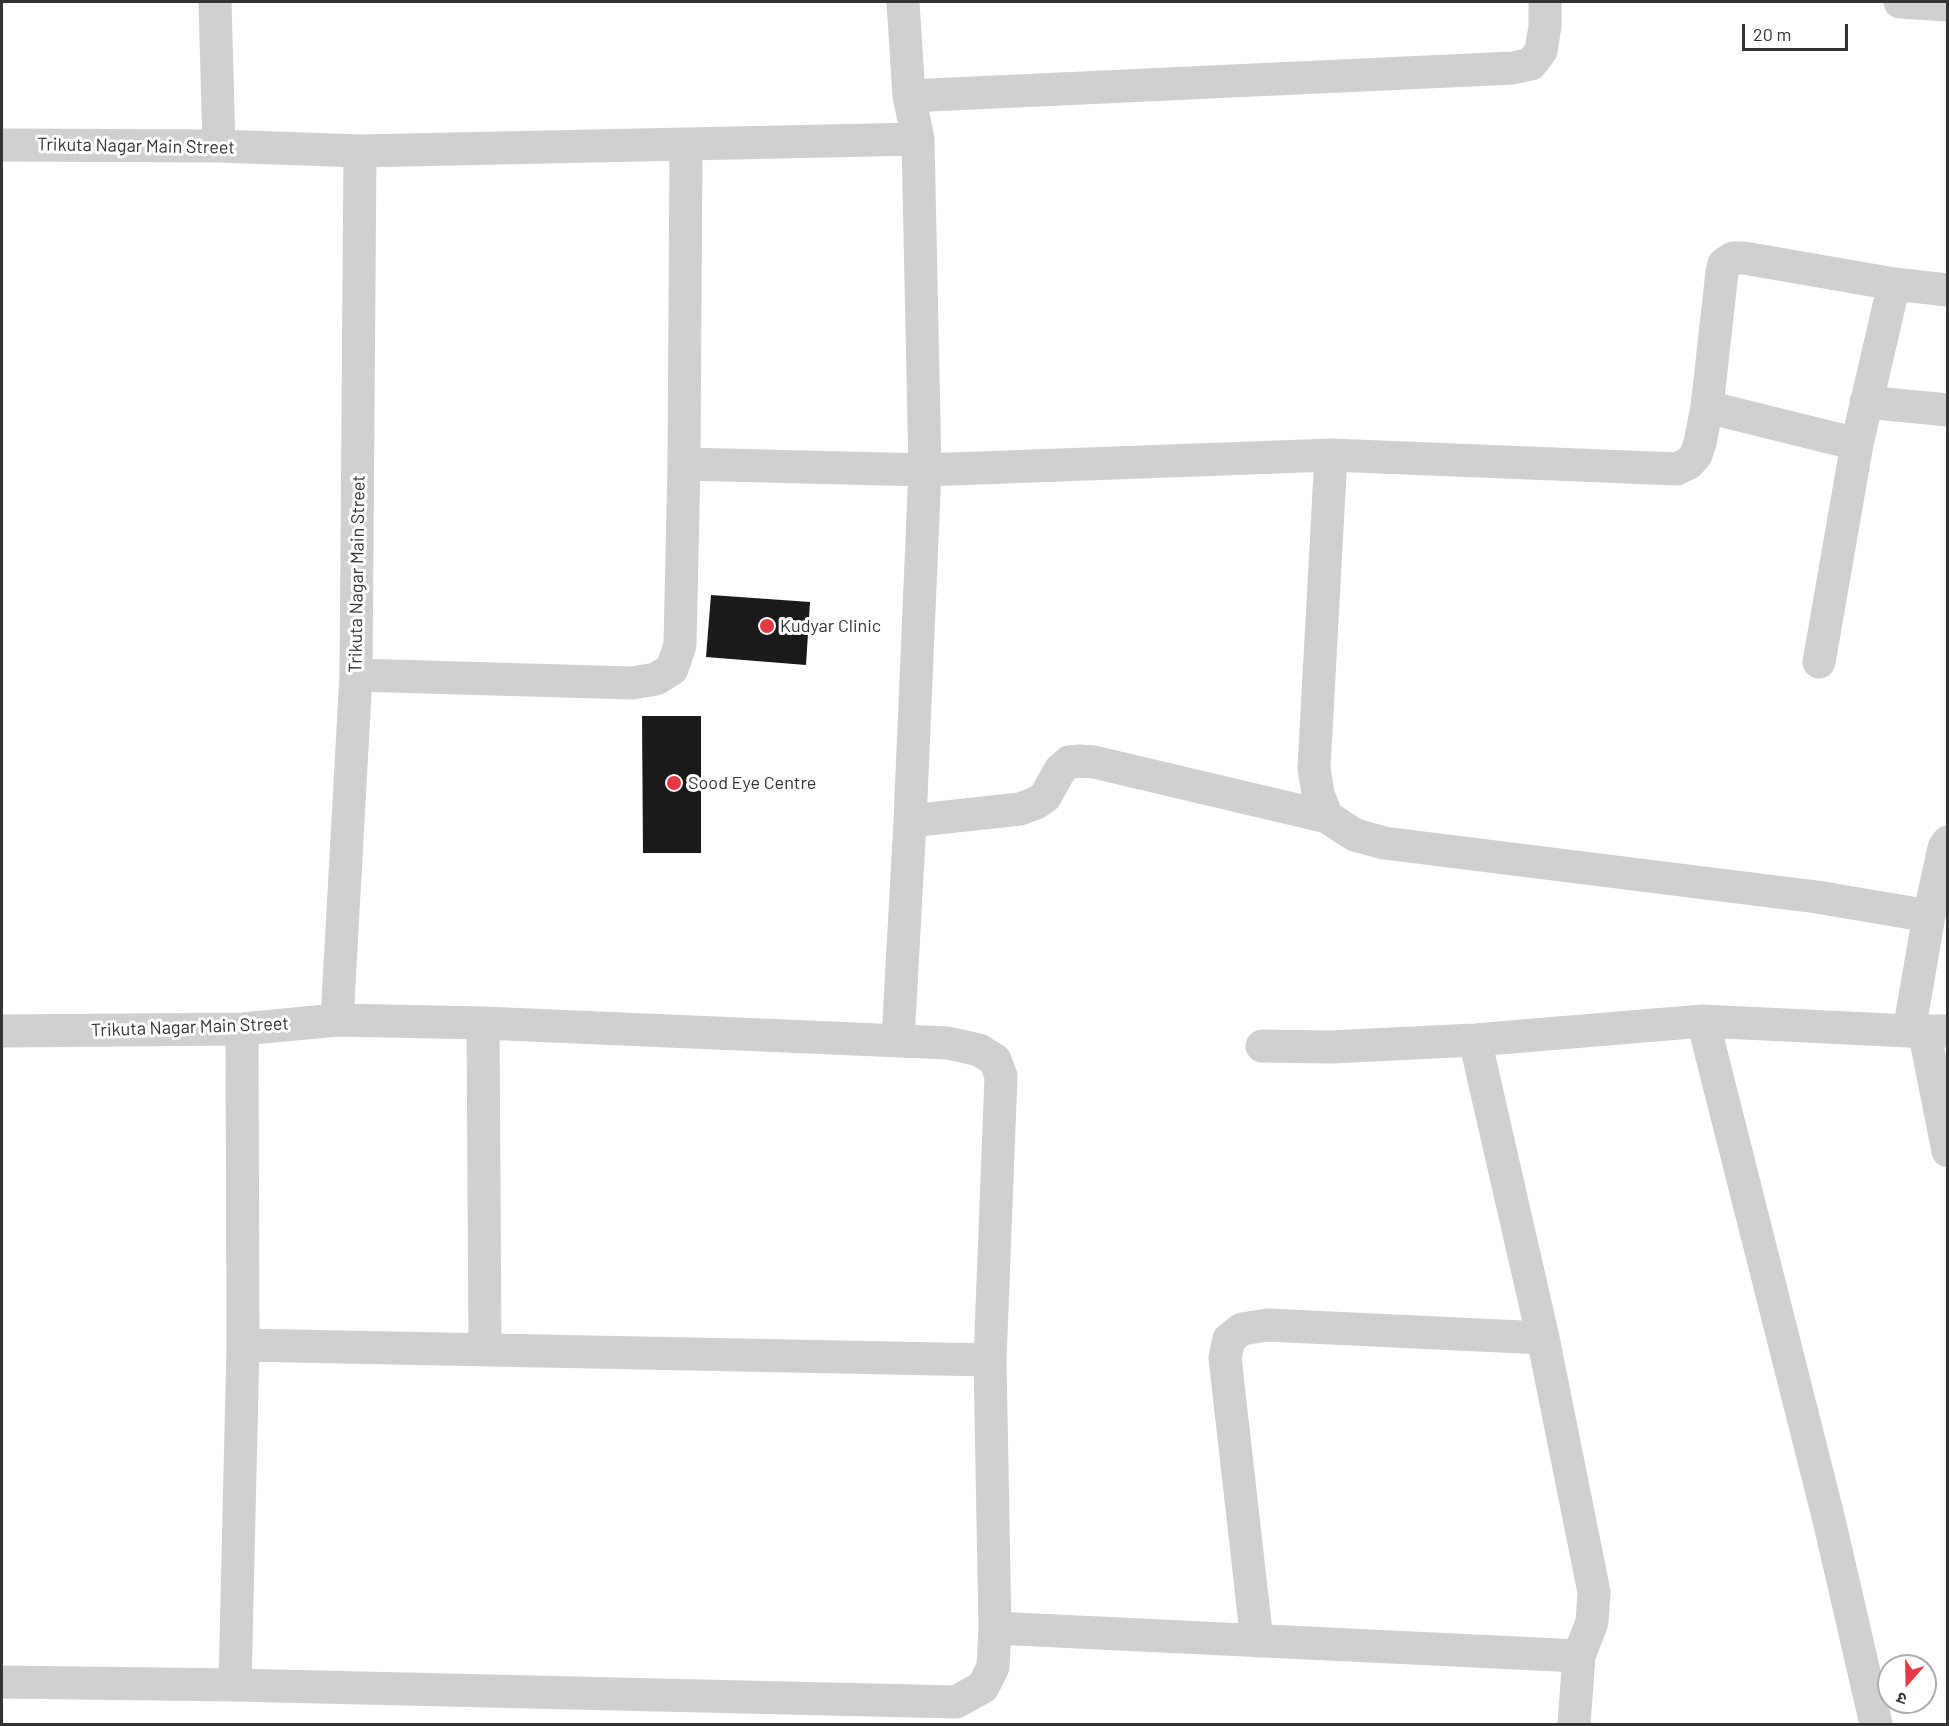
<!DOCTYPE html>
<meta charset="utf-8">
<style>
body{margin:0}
#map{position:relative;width:1949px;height:1726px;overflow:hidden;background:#fff;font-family:Barlow,"Noto Sans Devanagari",sans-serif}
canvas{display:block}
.frame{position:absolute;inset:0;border:3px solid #333;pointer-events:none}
.north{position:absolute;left:1877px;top:1654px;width:60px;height:60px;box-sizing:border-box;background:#fff;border:2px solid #adadad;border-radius:50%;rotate:200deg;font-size:16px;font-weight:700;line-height:24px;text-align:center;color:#333}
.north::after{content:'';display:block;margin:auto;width:21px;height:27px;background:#e63946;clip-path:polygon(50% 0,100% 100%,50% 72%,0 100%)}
.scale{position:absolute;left:1742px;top:24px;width:106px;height:27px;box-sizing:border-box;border:3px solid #333;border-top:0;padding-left:8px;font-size:18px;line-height:21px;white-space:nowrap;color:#333;-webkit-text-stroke:4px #fff;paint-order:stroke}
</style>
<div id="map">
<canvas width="1949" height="1726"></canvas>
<div class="frame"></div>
<div class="north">उ</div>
<div class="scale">20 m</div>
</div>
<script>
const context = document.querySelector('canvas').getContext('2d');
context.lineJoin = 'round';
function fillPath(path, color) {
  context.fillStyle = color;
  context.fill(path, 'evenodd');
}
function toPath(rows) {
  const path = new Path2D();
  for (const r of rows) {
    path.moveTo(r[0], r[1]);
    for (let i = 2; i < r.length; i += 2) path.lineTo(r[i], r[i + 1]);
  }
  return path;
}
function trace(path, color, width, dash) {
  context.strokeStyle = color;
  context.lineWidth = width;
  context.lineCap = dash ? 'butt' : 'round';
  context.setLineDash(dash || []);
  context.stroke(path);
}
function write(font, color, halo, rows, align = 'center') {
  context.font = font + ' Barlow,sans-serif';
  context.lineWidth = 6;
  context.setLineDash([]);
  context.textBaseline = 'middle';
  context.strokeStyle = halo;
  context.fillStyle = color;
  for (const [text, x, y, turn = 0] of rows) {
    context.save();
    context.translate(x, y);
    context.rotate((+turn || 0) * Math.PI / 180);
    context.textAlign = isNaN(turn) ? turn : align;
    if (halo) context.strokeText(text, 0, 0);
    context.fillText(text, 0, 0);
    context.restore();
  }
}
fillPath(toPath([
 [711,595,810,602,806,665,706,657],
 [642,716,701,716,701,853,643,853]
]), '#1a1a1a');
trace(toPath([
 [215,2,219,146],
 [1900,2,1948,5],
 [909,96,1513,68,1531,64,1541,51,1545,26,1545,2],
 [2,145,219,146,360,151,918,139],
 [1866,402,1948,410],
 [1707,407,1857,444,1894,284],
 [1331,455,1314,768,1318,794,1327,817,1355,835,1384,843,1817,897,1929,916,1909,1031],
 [684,464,925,470,1331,455,1677,469,1689,463,1696,455,1700,443,1707,407,1722,272,1724,264,1733,258,1744,258,1894,284,1948,290],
 [1819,662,1857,444],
 [356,675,632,683,656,679,672,669,680,645,684,464,686,144],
 [910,821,1020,809,1036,803,1045,797,1060,770,1069,762,1080,761,1094,762,1327,817],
 [1929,916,1944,848,1948,842],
 [1703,1021,1829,1520,1876,1724],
 [483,1023,485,1348],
 [1924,1030,1948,1151],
 [2,1031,242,1029,337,1020,356,675,360,151],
 [898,1040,910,821,925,470,918,139,909,96,903,2],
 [1262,1046,1331,1047,1475,1040,1703,1021,1909,1031,1948,1031],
 [243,1345,990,1360],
 [995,1628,1579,1656,1592,1622,1594,1592,1543,1338,1475,1040],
 [1257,1641,1225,1358,1229,1339,1242,1329,1267,1325,1543,1338],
 [2,1682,235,1685,956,1702,983,1687,993,1667,995,1628,990,1360,1001,1076,995,1060,979,1050,948,1043,483,1023,337,1020],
 [235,1685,243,1345,242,1029],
 [1574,1724,1579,1656]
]), '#d0d0d0', 33);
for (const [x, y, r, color] of [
 [767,626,8,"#e63946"],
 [674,783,8,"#e63946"]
]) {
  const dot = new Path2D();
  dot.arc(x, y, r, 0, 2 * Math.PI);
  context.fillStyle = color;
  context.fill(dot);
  trace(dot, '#fff', 2);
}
write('18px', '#333', '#fff', [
 ["Trikuta Nagar Main Street",136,146,1],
 ["Trikuta Nagar Main Street",357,574,-89],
 ["Trikuta Nagar Main Street",190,1027,-2]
]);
write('18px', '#333', '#fff', [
 ["Kudyar Clinic",780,626],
 ["Sood Eye Centre",688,783]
], 'left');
</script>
